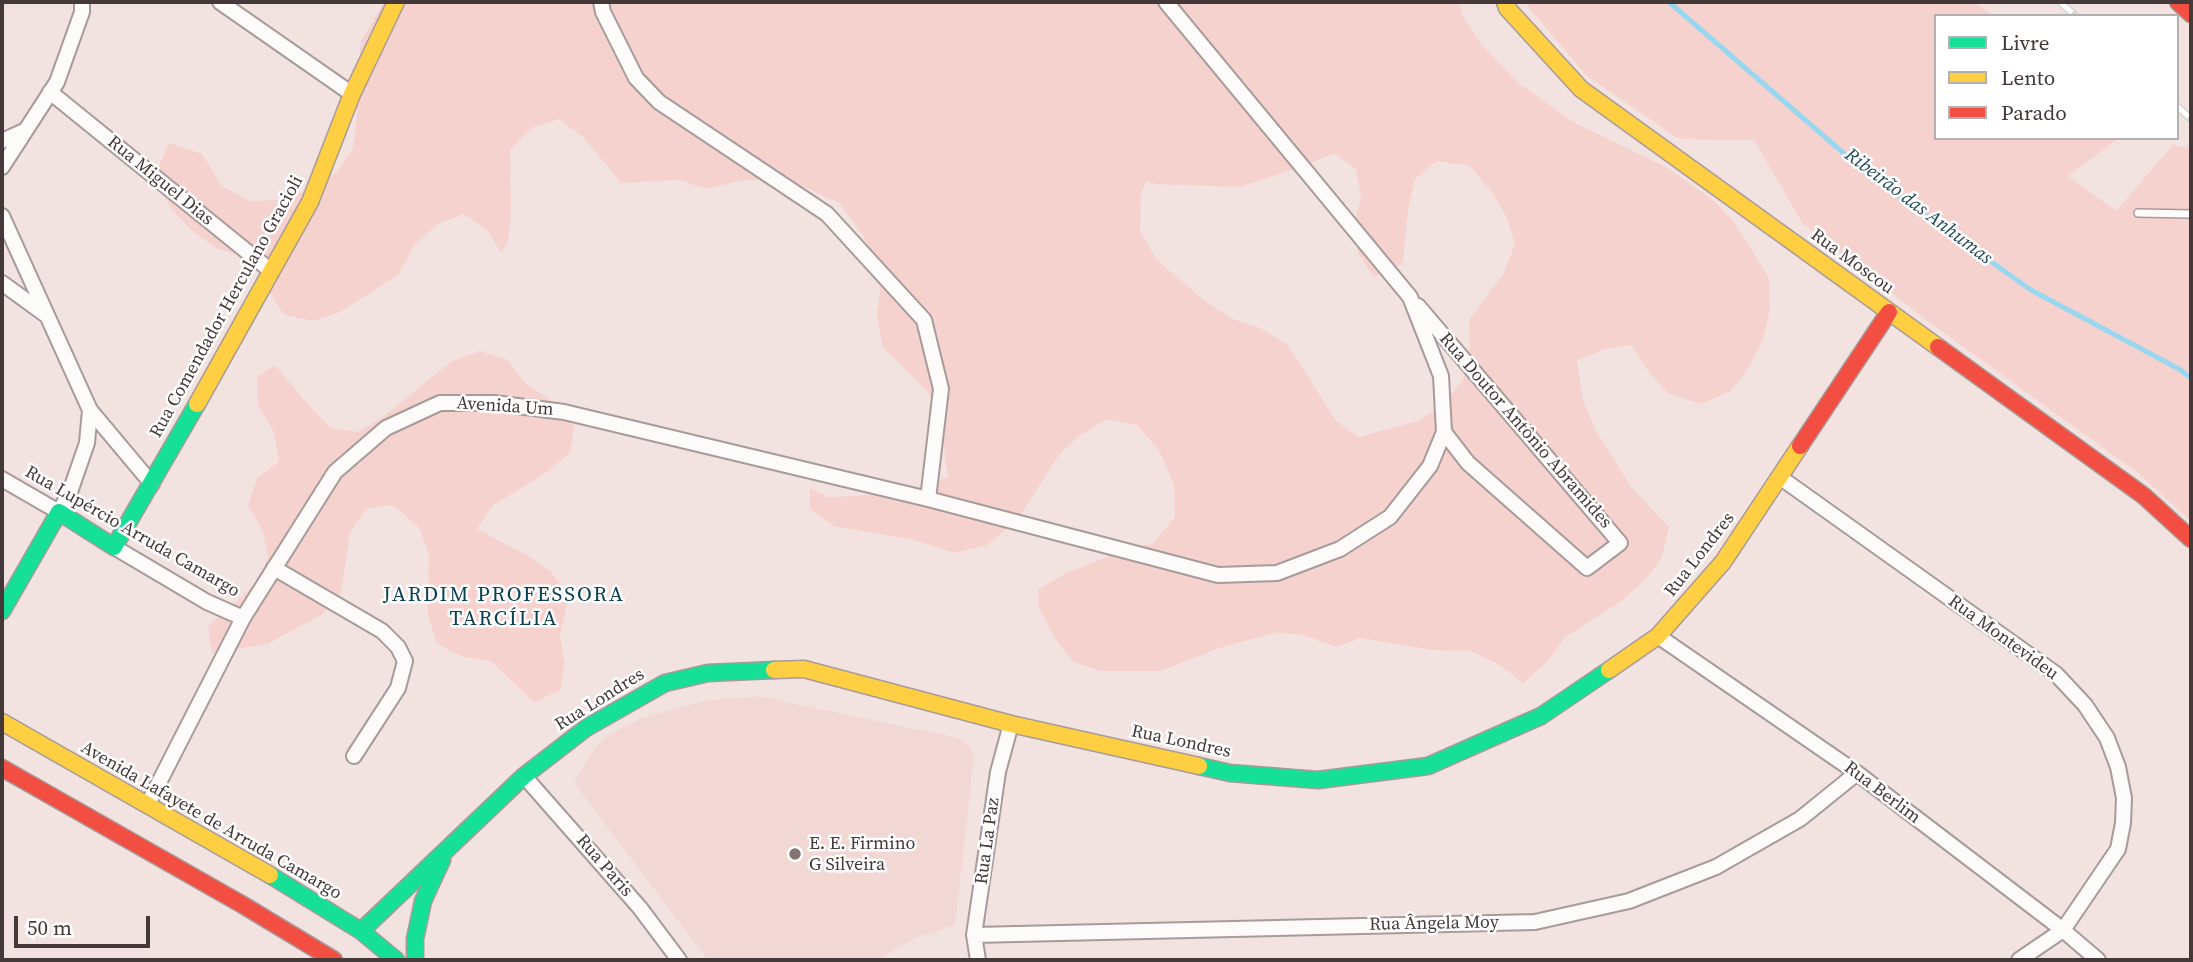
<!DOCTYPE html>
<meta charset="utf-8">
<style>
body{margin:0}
#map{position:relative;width:2193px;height:962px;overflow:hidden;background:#f2e3e1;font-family:"Source Serif 4",serif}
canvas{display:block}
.frame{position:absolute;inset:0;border:4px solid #443938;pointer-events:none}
.legend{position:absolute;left:1934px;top:14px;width:245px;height:126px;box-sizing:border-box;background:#fff;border:2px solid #b4b0af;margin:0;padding:9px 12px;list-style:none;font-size:21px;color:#443938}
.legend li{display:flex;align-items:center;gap:14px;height:35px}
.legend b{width:35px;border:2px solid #b4b0af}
.scale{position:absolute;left:14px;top:916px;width:136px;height:32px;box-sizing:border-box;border:4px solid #443938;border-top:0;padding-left:9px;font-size:21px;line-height:24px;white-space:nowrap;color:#443938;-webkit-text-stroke:5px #fff;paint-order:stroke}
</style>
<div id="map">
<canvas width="2193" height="962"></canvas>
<div class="frame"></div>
<ul class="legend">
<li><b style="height:9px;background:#16e098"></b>Livre</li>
<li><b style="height:9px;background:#ffcf43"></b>Lento</li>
<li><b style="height:9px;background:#f24e42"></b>Parado</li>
</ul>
<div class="scale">50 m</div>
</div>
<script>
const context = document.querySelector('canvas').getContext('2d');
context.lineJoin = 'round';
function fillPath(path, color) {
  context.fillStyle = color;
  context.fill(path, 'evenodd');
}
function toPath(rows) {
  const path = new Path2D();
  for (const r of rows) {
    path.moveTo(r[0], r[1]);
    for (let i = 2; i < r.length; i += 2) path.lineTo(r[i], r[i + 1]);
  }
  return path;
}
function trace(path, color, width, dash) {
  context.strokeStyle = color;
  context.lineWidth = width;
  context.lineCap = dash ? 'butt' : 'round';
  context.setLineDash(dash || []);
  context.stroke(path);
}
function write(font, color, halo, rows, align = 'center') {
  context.font = font + ' "Source Serif 4",serif';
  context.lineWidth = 5;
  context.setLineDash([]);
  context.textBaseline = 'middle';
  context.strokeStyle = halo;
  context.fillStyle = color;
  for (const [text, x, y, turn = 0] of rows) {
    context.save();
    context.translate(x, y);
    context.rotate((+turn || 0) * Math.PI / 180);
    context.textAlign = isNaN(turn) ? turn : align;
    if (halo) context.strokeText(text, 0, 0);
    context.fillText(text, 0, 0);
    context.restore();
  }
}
fillPath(toPath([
 [758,696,958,738,969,746,974,757,955,925,915,938,878,960,708,960,574,783,593,750,608,735,642,718,704,701]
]), '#f2d8d5');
fillPath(toPath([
 [384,2,1460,2,1462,15,1480,43,1518,83,1575,123,1668,168,1715,202,1734,222,1769,278,1770,309,1763,339,1749,367,1731,391,1701,404,1668,393,1649,372,1631,345,1603,350,1577,360,1583,401,1596,431,1631,487,1669,527,1662,557,1645,580,1620,602,1565,637,1548,661,1523,683,1500,665,1471,651,1432,650,1360,638,1337,647,1306,636,1278,632,1219,648,1161,671,1101,671,1074,662,1055,639,1039,607,1038,590,1064,574,1120,552,1153,543,1175,517,1174,485,1159,450,1137,425,1107,419,1079,436,1059,455,1017,520,987,545,954,553,914,540,834,526,810,509,810,488,828,497,857,496,919,487,948,477,941,426,928,392,883,347,877,317,880,289,876,262,863,235,839,203,804,187,769,179,739,181,706,189,679,180,621,183,584,138,559,119,531,128,510,150,511,213,508,241,501,253,488,231,464,214,438,224,414,245,399,274,340,312,314,321,284,315,266,287,256,261,216,248,192,231,173,211,153,179,169,143,202,154,222,186,250,201,282,200,308,190,336,173,353,149,357,115,356,83,361,41],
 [1334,153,1356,169,1361,196,1354,226,1358,253,1374,277,1403,263,1408,209,1415,179,1437,161,1470,166,1491,191,1506,216,1515,244,1504,273,1469,320,1470,349,1463,379,1442,406,1417,421,1359,437,1336,421,1288,345,1260,328,1233,319,1206,302,1157,260,1140,232,1141,193,1147,181,1156,184,1240,187,1307,165],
 [1524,2,1976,2,1993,16,1936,16,1936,138,2119,138,2068,176,2116,211,2173,145,2191,148,2191,521,2138,473,1929,322,1803,224,1754,140,1679,139,1587,76],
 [480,351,507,360,525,383,548,398,574,425,570,453,547,472,492,506,477,529,528,556,551,572,569,595,560,635,564,662,561,690,534,702,491,661,463,657,437,644,428,615,429,555,419,527,393,505,366,509,350,532,341,593,321,615,267,644,212,653,208,626,233,605,254,584,268,558,263,531,248,506,257,479,279,461,273,430,258,406,257,377,275,365,310,407,331,428,359,432,384,416,452,361]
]), '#f5d2ce');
trace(toPath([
 [1669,2,1870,176,2031,290,2179,369,2191,378]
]), '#98d7ef', 5);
const lane = toPath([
 [2138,213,2191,214]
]);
const street = toPath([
 [220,2,352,94],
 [601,2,603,12,636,78,659,102,827,214,924,320,941,389,928,499],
 [50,92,271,271],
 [2,141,24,131],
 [2,167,57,82,82,12,82,2],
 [2,216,90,410,87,443,70,492,59,512,2,479],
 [2,283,46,315],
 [1418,306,1620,543,1587,568,1468,463,1444,432],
 [90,410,152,484],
 [1781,478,2056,674,2085,705,2107,738,2118,767,2124,798,2123,823,2118,849,2063,930,2019,960],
 [114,547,207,602,243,618],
 [274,568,382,631,398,647,405,661,398,688,354,756],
 [1658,636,1857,773,2063,930,2098,960],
 [524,776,640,908,679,960],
 [148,804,243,618,335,472,386,428,440,403,494,403,564,412,928,499,1218,575,1277,573,1340,549,1390,517,1430,466,1444,432,1441,376,1410,297,1166,2],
 [974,935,1535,922,1629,901,1716,867,1800,819,1857,773],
 [978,960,974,935,998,772,1011,724]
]);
const fast = toPath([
 [2,611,59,512,114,547,197,404],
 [1199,766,1230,773,1318,780,1428,766,1541,716,1609,670],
 [270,875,361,931,396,960],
 [361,931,524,776,586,728,665,683,708,673,774,670],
 [415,960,415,939,423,901,442,860]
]);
const slow = toPath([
 [1505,2,1507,8,1581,89,1938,347],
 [197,404,310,202,352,94,396,2],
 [774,670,804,669,1011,724,1199,766],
 [1609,670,1658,636,1723,562,1800,446],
 [2,722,270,875]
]);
const jam = toPath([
 [2178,2,2191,14],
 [1938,347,2144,496,2191,539],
 [1800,446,1889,312],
 [2,768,243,905,334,960]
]);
trace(lane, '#a79b9a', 10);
trace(street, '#a79b9a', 18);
trace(fast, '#a79b9a', 19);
trace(slow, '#a79b9a', 19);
trace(jam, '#a79b9a', 19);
trace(lane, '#fdfbfa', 7);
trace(street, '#fdfbfa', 14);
trace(fast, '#16e098', 16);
trace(slow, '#ffcf43', 16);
trace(jam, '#f24e42', 16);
const rail = toPath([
 [2060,2,2076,16],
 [2177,106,2191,119]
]);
trace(rail, '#d8d4d3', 8);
trace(rail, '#fff', 5, [16]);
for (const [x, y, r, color] of [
 [795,854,7,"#817473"]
]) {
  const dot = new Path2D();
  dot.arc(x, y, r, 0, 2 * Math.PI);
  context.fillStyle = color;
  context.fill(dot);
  trace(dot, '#fff', 2.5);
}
write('18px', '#443938', '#fff', [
 ["Rua Miguel Dias",160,181,39],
 ["Rua Moscou",1852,262,36],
 ["Rua Comendador Herculano Gracioli",227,307,-61],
 ["Avenida Um",505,407,4],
 ["Rua Doutor Antônio Abramides",1525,431,49],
 ["Rua Lupércio Arruda Camargo",132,532,30],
 ["Rua Londres",1700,555,-52],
 ["Rua Montevideu",2003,638,36],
 ["Rua Londres",600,700,-32],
 ["Rua Londres",1181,742,12],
 ["Rua Berlim",1882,793,37],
 ["Avenida Lafayete de Arruda Camargo",211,821,30],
 ["Rua La Paz",988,841,-82],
 ["Rua Paris",604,866,49],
 ["Rua Ângela Moy",1434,924,-1]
]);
write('18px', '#443938', '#fff', [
 ["E. E. Firmino",809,844],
 ["G Silveira",809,865]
], 'left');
write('italic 19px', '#1d4857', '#fff', [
 ["Ribeirão das Anhumas",1918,207,37]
]);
context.letterSpacing = '2px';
write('21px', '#0a4051', '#fff', [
 ["JARDIM PROFESSORA",504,596],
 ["TARCÍLIA",504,620]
]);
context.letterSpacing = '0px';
</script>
